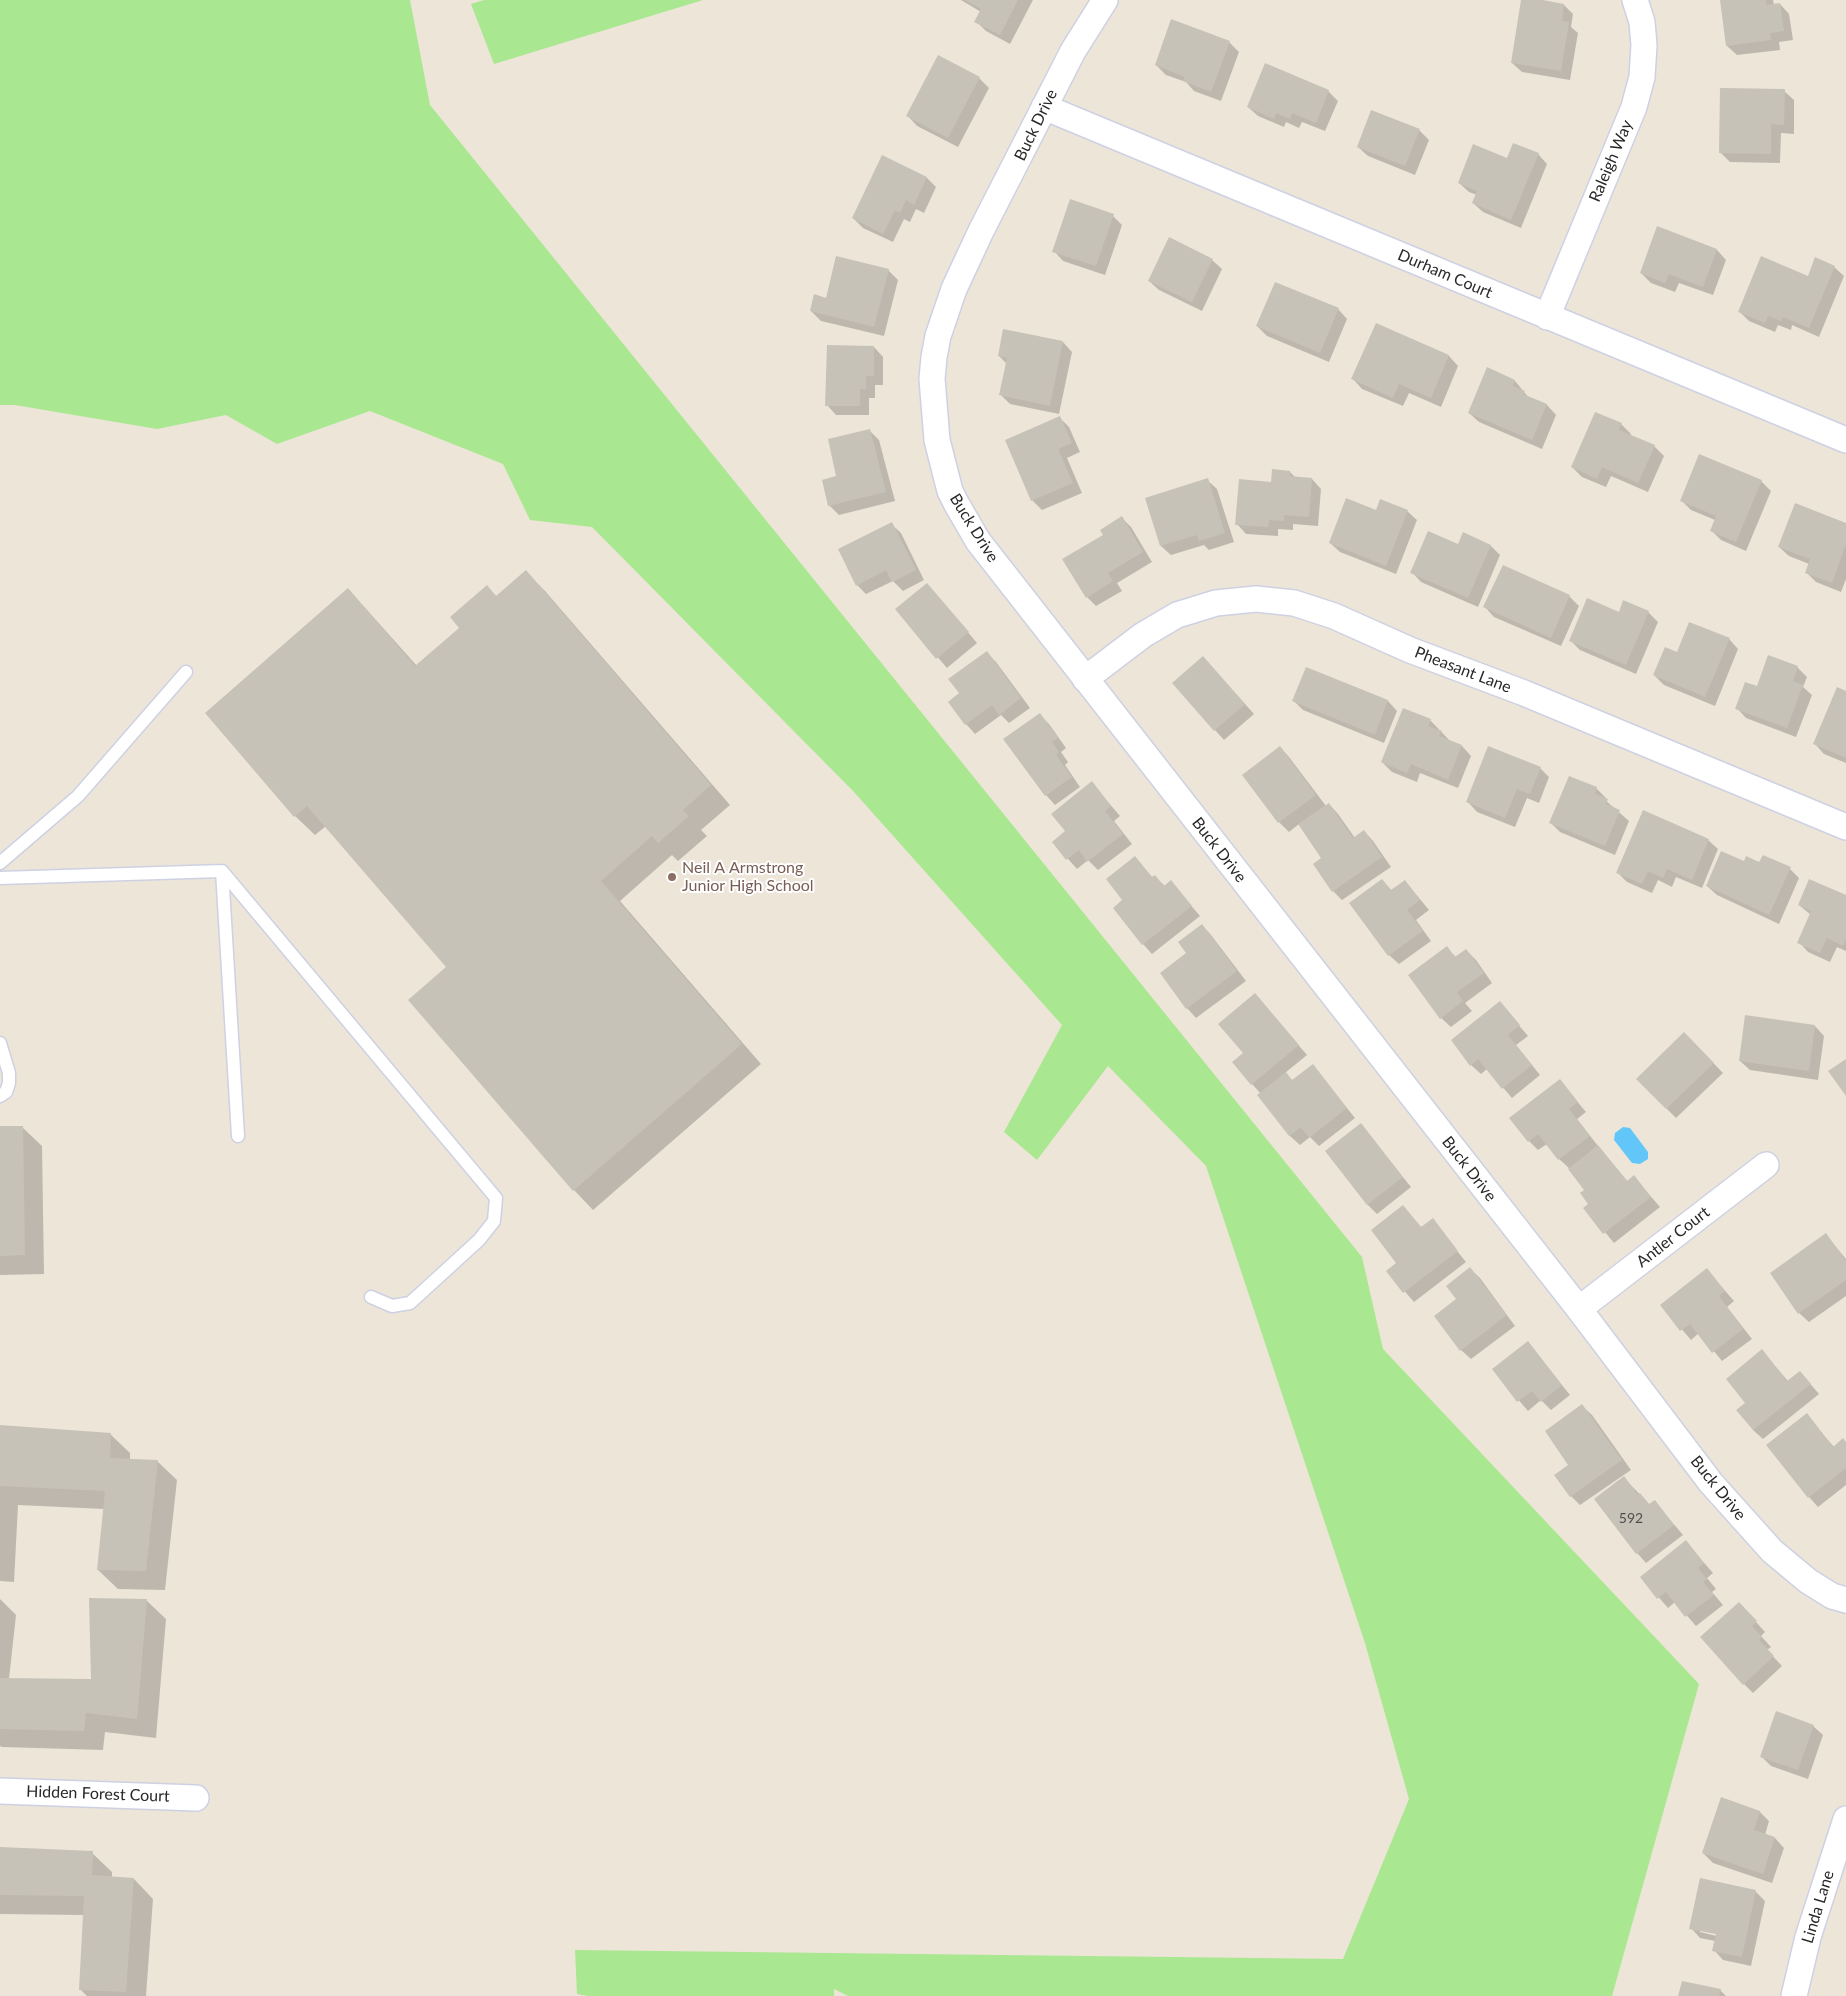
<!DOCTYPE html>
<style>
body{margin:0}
canvas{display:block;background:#ece5d8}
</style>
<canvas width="1846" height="1996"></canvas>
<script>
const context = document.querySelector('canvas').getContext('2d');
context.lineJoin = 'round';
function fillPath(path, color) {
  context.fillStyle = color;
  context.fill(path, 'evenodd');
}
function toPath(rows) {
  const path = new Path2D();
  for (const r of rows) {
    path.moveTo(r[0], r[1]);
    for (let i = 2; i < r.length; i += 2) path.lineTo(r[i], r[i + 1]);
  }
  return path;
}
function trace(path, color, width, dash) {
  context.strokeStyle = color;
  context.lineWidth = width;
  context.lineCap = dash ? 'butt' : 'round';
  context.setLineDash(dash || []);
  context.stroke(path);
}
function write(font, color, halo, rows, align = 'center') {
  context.font = font + ' Lato,sans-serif';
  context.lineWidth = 4;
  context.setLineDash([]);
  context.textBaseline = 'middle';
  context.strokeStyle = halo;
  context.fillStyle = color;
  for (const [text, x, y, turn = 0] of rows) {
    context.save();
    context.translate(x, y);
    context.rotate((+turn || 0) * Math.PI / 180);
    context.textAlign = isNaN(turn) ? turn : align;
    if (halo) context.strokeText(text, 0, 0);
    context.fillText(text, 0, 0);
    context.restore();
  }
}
fillPath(toPath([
 [0,0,410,0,430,105,1362,1257,1383,1349,1699,1684,1612,1996,848,1996,834,1989,834,1996,588,1996,577,1994,575,1950,1343,1959,1409,1799,1365,1643,1206,1166,1108,1066,1037,1160,1004,1132,1062,1025,854,792,592,527,530,520,503,464,370,411,277,444,226,415,157,429,15,405,0,405],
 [484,0,703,0,494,64,471,4]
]), '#a9e890');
fillPath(toPath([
 [1623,1127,1630,1128,1648,1152,1648,1159,1640,1164,1632,1163,1614,1140,1615,1133]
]), '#62c7f8');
fillPath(toPath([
 [961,0,1033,0,1010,44,986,31,976,21,981,12],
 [1523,0,1535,0,1564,5,1573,14,1571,27,1578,33,1570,80,1522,72,1512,63],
 [1721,0,1773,0,1774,5,1780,4,1789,14,1793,40,1779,42,1780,50,1737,55,1727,46],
 [1229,42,1239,52,1221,101,1194,91,1186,82,1166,75,1156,65],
 [979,78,989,88,958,147,917,126,908,116],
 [1328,91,1338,101,1325,131,1302,122,1299,128,1286,122,1284,127,1258,116,1248,107],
 [1784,91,1794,100,1794,134,1781,133,1780,163,1730,162,1721,153],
 [1419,130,1429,140,1415,175,1368,156,1358,147],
 [1538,154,1547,164,1521,228,1483,212,1473,203,1477,195,1469,192,1459,183,1507,160],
 [883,157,927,178,936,187,924,213,916,209,910,222,904,219,893,242,863,228,853,218],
 [1113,216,1122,225,1105,275,1063,261,1054,251],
 [1658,228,1717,250,1726,260,1713,295,1679,283,1675,292,1651,283,1641,273],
 [1212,260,1222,269,1202,311,1159,290,1149,281],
 [1834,267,1844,276,1819,337,1792,325,1791,330,1778,325,1775,332,1749,321,1739,311,1808,277],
 [888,270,898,280,884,336,821,321,811,311,827,299],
 [1338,309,1347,319,1329,362,1267,336,1257,326],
 [1377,324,1449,356,1458,366,1441,407,1409,393,1403,406,1362,389,1353,379],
 [1063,342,1072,352,1059,414,1010,404,1001,395,1007,364,999,356],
 [874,347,883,357,883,385,875,385,875,398,869,398,869,415,836,415,827,405],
 [1515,381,1529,398,1547,405,1556,415,1542,449,1479,422,1469,413],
 [1060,418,1069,427,1080,452,1067,458,1082,493,1042,510,1032,500,1007,441],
 [1621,424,1631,434,1630,436,1654,446,1664,456,1648,492,1611,476,1606,487,1582,477,1572,467],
 [869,430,879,440,895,501,839,515,829,505,838,477],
 [1290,472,1296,478,1312,479,1321,489,1318,526,1293,524,1293,530,1278,529,1278,536,1246,534,1237,524,1272,483],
 [1207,480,1217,489,1234,542,1209,550,1204,545,1171,555,1161,546,1146,499],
 [1761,481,1771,491,1746,551,1721,540,1711,530,1715,520,1691,510,1681,500],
 [1407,511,1417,520,1396,574,1340,552,1330,543,1377,512],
 [1122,518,1131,527,1152,562,1117,583,1122,591,1096,606,1087,597,1104,535],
 [891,524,901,533,924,580,903,591,893,581,866,594,857,585],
 [1846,524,1846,579,1841,592,1816,582,1806,572,1809,564,1789,556,1779,547],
 [1459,546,1491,546,1500,555,1478,607,1421,582,1412,572],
 [526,572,545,591,730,805,701,830,707,836,678,861,672,855,620,901,761,1064,593,1210,574,1190,448,967,326,826,315,835,295,816,206,713,348,590,367,610,417,666,461,628,487,587,497,597],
 [927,584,977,643,947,668,897,610],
 [1569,596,1579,606,1561,646,1494,617,1485,607],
 [1648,612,1658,622,1636,674,1580,650,1570,640,1620,613],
 [1729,639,1738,649,1715,706,1664,685,1654,675,1677,654],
 [986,652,996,662,1030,708,1009,723,1001,715,975,734,966,724,961,693],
 [1203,657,1254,714,1224,740,1215,730],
 [1797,667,1807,677,1803,687,1812,695,1796,737,1746,718,1737,708,1758,688],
 [1306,668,1388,701,1397,711,1384,743,1303,710,1294,701],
 [1846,693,1846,763,1824,754,1815,744],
 [1039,714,1049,724,1066,748,1061,752,1068,762,1065,765,1080,787,1055,805,1046,795],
 [1430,720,1451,742,1462,746,1471,756,1458,788,1420,773,1417,782,1392,772,1382,762],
 [1280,747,1289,757,1326,806,1329,804,1338,814,1355,838,1364,831,1373,841,1391,867,1342,900,1333,891,1322,858,1299,824,1289,832,1279,822,1243,775],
 [1540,768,1549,777,1539,803,1527,798,1515,827,1477,812,1468,802],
 [1092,783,1120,816,1114,821,1132,844,1098,870,1088,860,1077,869,1053,842,1067,832],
 [1596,788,1606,798,1605,800,1629,821,1615,855,1560,832,1551,823],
 [1708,840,1718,849,1702,888,1676,877,1672,887,1658,880,1652,893,1627,882,1618,873],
 [1135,858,1153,878,1155,877,1165,886,1171,882,1200,916,1152,954,1143,944,1124,901],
 [1745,862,1790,869,1799,878,1779,924,1717,895,1707,886],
 [1382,880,1392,891,1405,881,1429,910,1416,920,1431,941,1399,964,1389,955],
 [1846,897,1846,951,1837,947,1830,962,1808,952,1799,942,1811,915,1799,905],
 [1202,925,1211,935,1246,981,1196,1018,1187,1008,1188,954],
 [1446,948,1456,957,1466,950,1476,960,1492,983,1465,1003,1472,1011,1451,1027,1441,1018],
 [1255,995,1307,1055,1285,1073,1293,1081,1313,1066,1355,1118,1319,1146,1310,1137,1300,1145,1290,1136,1259,1095,1261,1094,1252,1084,1245,1054],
 [1500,1003,1528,1036,1516,1045,1540,1075,1512,1098,1487,1069,1481,1074,1471,1065],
 [1815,1026,1824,1036,1818,1080,1750,1070,1740,1061],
 [1694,1043,1723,1073,1676,1118,1637,1079],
 [1560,1081,1586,1112,1577,1119,1598,1146,1628,1182,1634,1177,1660,1207,1614,1243,1585,1208,1590,1204,1586,1190,1569,1168,1559,1159,1547,1144,1538,1150,1529,1141],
 [1360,1125,1411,1187,1377,1214,1367,1204],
 [0,1127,22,1127,42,1146,44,1274,0,1275],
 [1403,1207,1422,1228,1432,1220,1466,1262,1414,1302,1387,1271,1397,1263],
 [1826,1235,1846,1259,1846,1296,1809,1322,1799,1313],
 [1470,1269,1480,1278,1515,1326,1471,1359,1461,1350,1458,1300],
 [1707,1270,1734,1301,1727,1307,1752,1339,1722,1361,1699,1333,1691,1340,1661,1305],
 [1528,1343,1570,1395,1551,1410,1541,1400,1528,1411,1493,1370],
 [1762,1351,1788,1381,1800,1372,1819,1394,1763,1439,1753,1430,1747,1403],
 [1582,1406,1592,1415,1631,1470,1580,1505,1571,1496],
 [1806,1415,1834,1447,1846,1443,1846,1485,1818,1507,1809,1497],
 [0,1426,110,1434,130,1453,130,1460,157,1461,177,1480,165,1590,118,1589,98,1570,104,1509,18,1505,14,1582,0,1581],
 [1624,1478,1650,1505,1655,1502,1683,1535,1646,1563,1637,1553],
 [1686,1542,1713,1573,1707,1578,1716,1589,1712,1592,1723,1605,1696,1626,1675,1602,1668,1608,1641,1577],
 [0,1599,16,1615,9,1679,92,1681,146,1600,166,1619,156,1738,105,1732,103,1750,2,1747,0,1746],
 [1748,1613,1765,1632,1761,1636,1771,1647,1767,1650,1782,1666,1753,1693,1744,1684],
 [1813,1726,1823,1735,1808,1779,1771,1766,1761,1756],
 [1722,1799,1760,1812,1769,1821,1765,1835,1775,1838,1784,1848,1772,1883,1713,1863,1703,1853],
 [0,1849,92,1853,112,1872,112,1878,134,1879,153,1899,146,1996,87,1996,80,1989,84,1915,0,1914],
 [1755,1891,1765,1901,1751,1966,1723,1960,1714,1950,1715,1941,1700,1938,1691,1928],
 [1700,1930,1722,1934,1721,1937,1700,1932],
 [1720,1990,1726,1996,1680,1996]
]), '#0003');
fillPath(toPath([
 [965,0,1018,0,1000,35,974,22,981,9],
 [1521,0,1543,0,1564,4,1562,21,1569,22,1561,71,1511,63],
 [1720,0,1766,0,1766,5,1780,3,1784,31,1770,33,1771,40,1726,46],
 [1171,19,1230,41,1211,92,1183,81,1185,77,1155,65],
 [938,55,980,77,948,138,906,116],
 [1265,63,1329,90,1316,123,1292,113,1290,119,1276,113,1274,119,1247,107],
 [1720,88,1785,89,1784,125,1771,124,1771,154,1719,153],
 [1371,110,1420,129,1405,166,1357,147],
 [1513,143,1539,153,1511,220,1472,203,1477,191,1458,183,1473,144,1507,158],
 [882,155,927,177,914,205,906,200,900,213,895,210,883,234,852,218],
 [1070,199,1114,214,1096,266,1052,252],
 [1657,226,1717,249,1703,287,1669,274,1665,283,1640,273],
 [1169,237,1213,259,1192,302,1148,281],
 [836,256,889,269,874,327,810,311,814,294,826,298],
 [1761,256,1808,276,1815,257,1835,266,1809,328,1783,317,1781,321,1768,316,1765,323,1738,312],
 [1275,282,1339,308,1320,353,1256,326],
 [1376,323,1449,355,1431,398,1399,384,1393,398,1351,379],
 [1003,329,1063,341,1050,406,999,395,1007,358,998,356],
 [827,345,874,346,874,376,866,376,866,389,860,389,860,406,825,406],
 [1487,367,1515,380,1513,386,1525,391,1523,394,1547,404,1532,440,1468,413],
 [1595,412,1622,423,1619,430,1655,445,1638,483,1602,467,1597,479,1571,467],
 [1060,416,1072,443,1058,449,1073,483,1031,501,1005,440],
 [870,429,886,492,828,506,822,480,836,476,828,439],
 [1699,454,1762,480,1736,542,1710,531,1716,516,1680,501],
 [1272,469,1290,471,1290,476,1312,478,1309,517,1284,515,1284,521,1269,520,1268,527,1235,525,1239,479,1271,482],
 [1208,478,1225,533,1199,541,1197,535,1160,546,1145,498],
 [1346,498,1376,510,1380,499,1408,510,1386,566,1329,543],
 [1795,503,1846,523,1846,544,1832,583,1805,573,1810,559,1778,547],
 [1122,516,1143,552,1108,573,1113,581,1086,598,1062,559,1103,535,1100,530],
 [892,522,916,570,892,582,886,570,856,586,838,549],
 [1428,531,1458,544,1463,532,1491,545,1468,598,1410,573],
 [1503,565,1570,595,1551,638,1483,607],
 [526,570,711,785,683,810,689,816,658,843,652,836,601,881,742,1044,573,1191,408,1000,446,967,307,806,294,817,205,713,348,588,415,666,459,628,450,617,487,585,496,596],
 [927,583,969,632,936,659,895,609],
 [1587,598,1619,612,1623,600,1649,611,1626,665,1569,641],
 [1689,622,1730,638,1705,697,1653,675,1665,647,1677,652],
 [987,651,1021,698,999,715,992,705,965,725,948,702,959,693,948,679],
 [1768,655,1798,666,1793,681,1803,685,1787,728,1735,709,1745,682,1757,686],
 [1203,656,1245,704,1214,731,1172,683],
 [1306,667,1388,700,1375,735,1292,701],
 [1837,687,1846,691,1846,758,1813,744],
 [1403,708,1431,719,1428,726,1442,731,1439,736,1462,745,1448,780,1411,764,1407,773,1381,762],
 [1040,713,1058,738,1052,742,1059,752,1056,755,1072,777,1045,796,1003,739],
 [1280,746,1316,795,1278,823,1242,775],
 [1488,746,1541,767,1530,794,1517,789,1505,818,1466,802],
 [1569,776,1597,787,1595,794,1608,799,1606,804,1620,810,1605,846,1549,823],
 [1092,781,1111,806,1105,811,1123,834,1087,862,1079,850,1066,860,1052,842,1065,831,1051,814],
 [1329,803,1353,838,1364,830,1382,857,1332,892,1313,864,1321,858,1298,824],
 [1643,810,1709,839,1692,880,1667,869,1663,878,1648,871,1642,884,1616,873],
 [1721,851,1744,861,1746,856,1759,862,1763,855,1791,867,1769,915,1706,886],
 [1135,856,1152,877,1155,875,1164,886,1171,880,1192,906,1142,945,1113,908,1122,900,1106,879],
 [1382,879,1391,890,1405,880,1420,900,1407,910,1423,931,1388,956,1349,903],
 [1809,879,1846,895,1846,939,1843,946,1827,938,1820,953,1797,943,1811,911,1798,905],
 [1202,924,1237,971,1186,1009,1160,973,1186,953,1178,942],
 [1447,946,1455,957,1466,949,1484,973,1457,992,1463,1001,1440,1019,1408,975],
 [1255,993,1299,1045,1251,1085,1232,1062,1243,1053,1218,1024],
 [1500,1001,1520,1025,1508,1035,1532,1065,1502,1089,1478,1059,1470,1066,1451,1040],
 [1745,1015,1815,1025,1809,1071,1739,1061],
 [1684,1032,1714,1063,1666,1109,1636,1079],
 [1846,1059,1846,1096,1828,1071],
 [1313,1064,1347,1108,1309,1138,1301,1127,1289,1136,1257,1095,1286,1072,1292,1080],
 [1560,1079,1578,1102,1569,1109,1590,1136,1558,1160,1538,1134,1528,1142,1509,1118],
 [1361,1123,1403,1177,1367,1205,1325,1151],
 [0,1126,23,1126,25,1255,0,1256],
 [1598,1145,1627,1181,1634,1175,1651,1197,1603,1234,1583,1208,1588,1204,1580,1193,1584,1190,1568,1169],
 [1403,1205,1421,1227,1433,1218,1458,1251,1403,1293,1386,1271,1396,1263,1371,1230],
 [1826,1233,1846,1261,1846,1280,1798,1314,1770,1273],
 [1470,1267,1507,1315,1460,1351,1434,1316,1456,1299,1446,1286],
 [1707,1268,1725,1291,1719,1296,1743,1329,1712,1353,1690,1324,1680,1331,1660,1305],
 [1528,1341,1562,1385,1541,1402,1532,1391,1517,1402,1492,1369],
 [1762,1349,1787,1381,1800,1371,1811,1384,1753,1430,1736,1410,1745,1403,1726,1379],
 [1582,1404,1622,1460,1570,1497,1554,1475,1568,1465,1545,1431],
 [1807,1413,1833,1447,1843,1438,1846,1442,1846,1468,1808,1498,1766,1445],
 [0,1425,111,1433,110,1458,158,1460,146,1571,97,1570,105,1491,0,1486],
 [1624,1476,1638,1495,1640,1493,1649,1504,1655,1500,1674,1525,1636,1554,1594,1499],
 [1686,1540,1704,1563,1698,1568,1707,1579,1703,1582,1714,1595,1685,1617,1666,1592,1657,1599,1640,1577],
 [89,1598,147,1599,137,1719,86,1713,84,1731,0,1729,0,1678,91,1679],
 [1739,1602,1757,1621,1752,1626,1762,1637,1759,1640,1774,1656,1743,1685,1700,1637],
 [1776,1711,1814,1725,1798,1770,1760,1757],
 [1721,1797,1760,1811,1754,1830,1775,1837,1763,1874,1702,1853],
 [0,1847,93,1851,92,1875,134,1878,126,1992,79,1990,84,1896,0,1895],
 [1700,1878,1756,1890,1742,1957,1712,1951,1716,1934,1689,1929],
 [1682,1981,1721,1989,1719,1996,1678,1996]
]), '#c7c2b8');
const lane = toPath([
 [0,863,78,796,186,672],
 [222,871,496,1198,494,1221,479,1240,410,1303,392,1306,371,1297],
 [222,871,238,1136],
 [0,878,222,871],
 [0,1043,9,1073,9,1083,6,1092,0,1096]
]);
const street = toPath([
 [1105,0,1073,51,981,231,954,289,938,336,934,357,932,379,937,440,950,491,956,503,978,541,1579,1309,1711,1483,1772,1551,1808,1581,1832,1596,1846,1600],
 [1044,107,1846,440],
 [1547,317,1634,107,1642,77,1644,45,1642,22,1635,0],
 [1085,679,1143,635,1177,615,1216,603,1256,599,1294,603,1334,616,1410,650,1524,693,1846,827],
 [1579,1309,1766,1165],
 [0,1791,196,1798],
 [1794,1996,1808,1937,1846,1819]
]);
trace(lane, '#ced1e3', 15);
trace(street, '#ced1e3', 28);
trace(lane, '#fff', 12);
trace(street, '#fff', 25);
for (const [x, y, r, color] of [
 [672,877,5,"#8d6e63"]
]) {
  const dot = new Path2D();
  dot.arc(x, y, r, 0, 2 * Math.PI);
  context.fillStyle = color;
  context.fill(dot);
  trace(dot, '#fff', 2);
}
write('14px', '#504e4c', null, [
 ["592",1631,1518]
]);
write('16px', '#282828', '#fff', [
 ["Buck Drive",1036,125,-64],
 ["Raleigh Way",1611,161,-67],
 ["Durham Court",1445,274,23],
 ["Buck Drive",974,528,58],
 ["Pheasant Lane",1463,670,21],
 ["Buck Drive",1219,850,52],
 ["Buck Drive",1469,1169,52],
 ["Antler Court",1673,1237,-38],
 ["Buck Drive",1718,1488,51],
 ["Hidden Forest Court",98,1794,2],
 ["Linda Lane",1818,1907,-73]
]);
write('16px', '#785e54', '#fff', [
 ["Neil A Armstrong",682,868],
 ["Junior High School",682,886]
], 'left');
</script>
